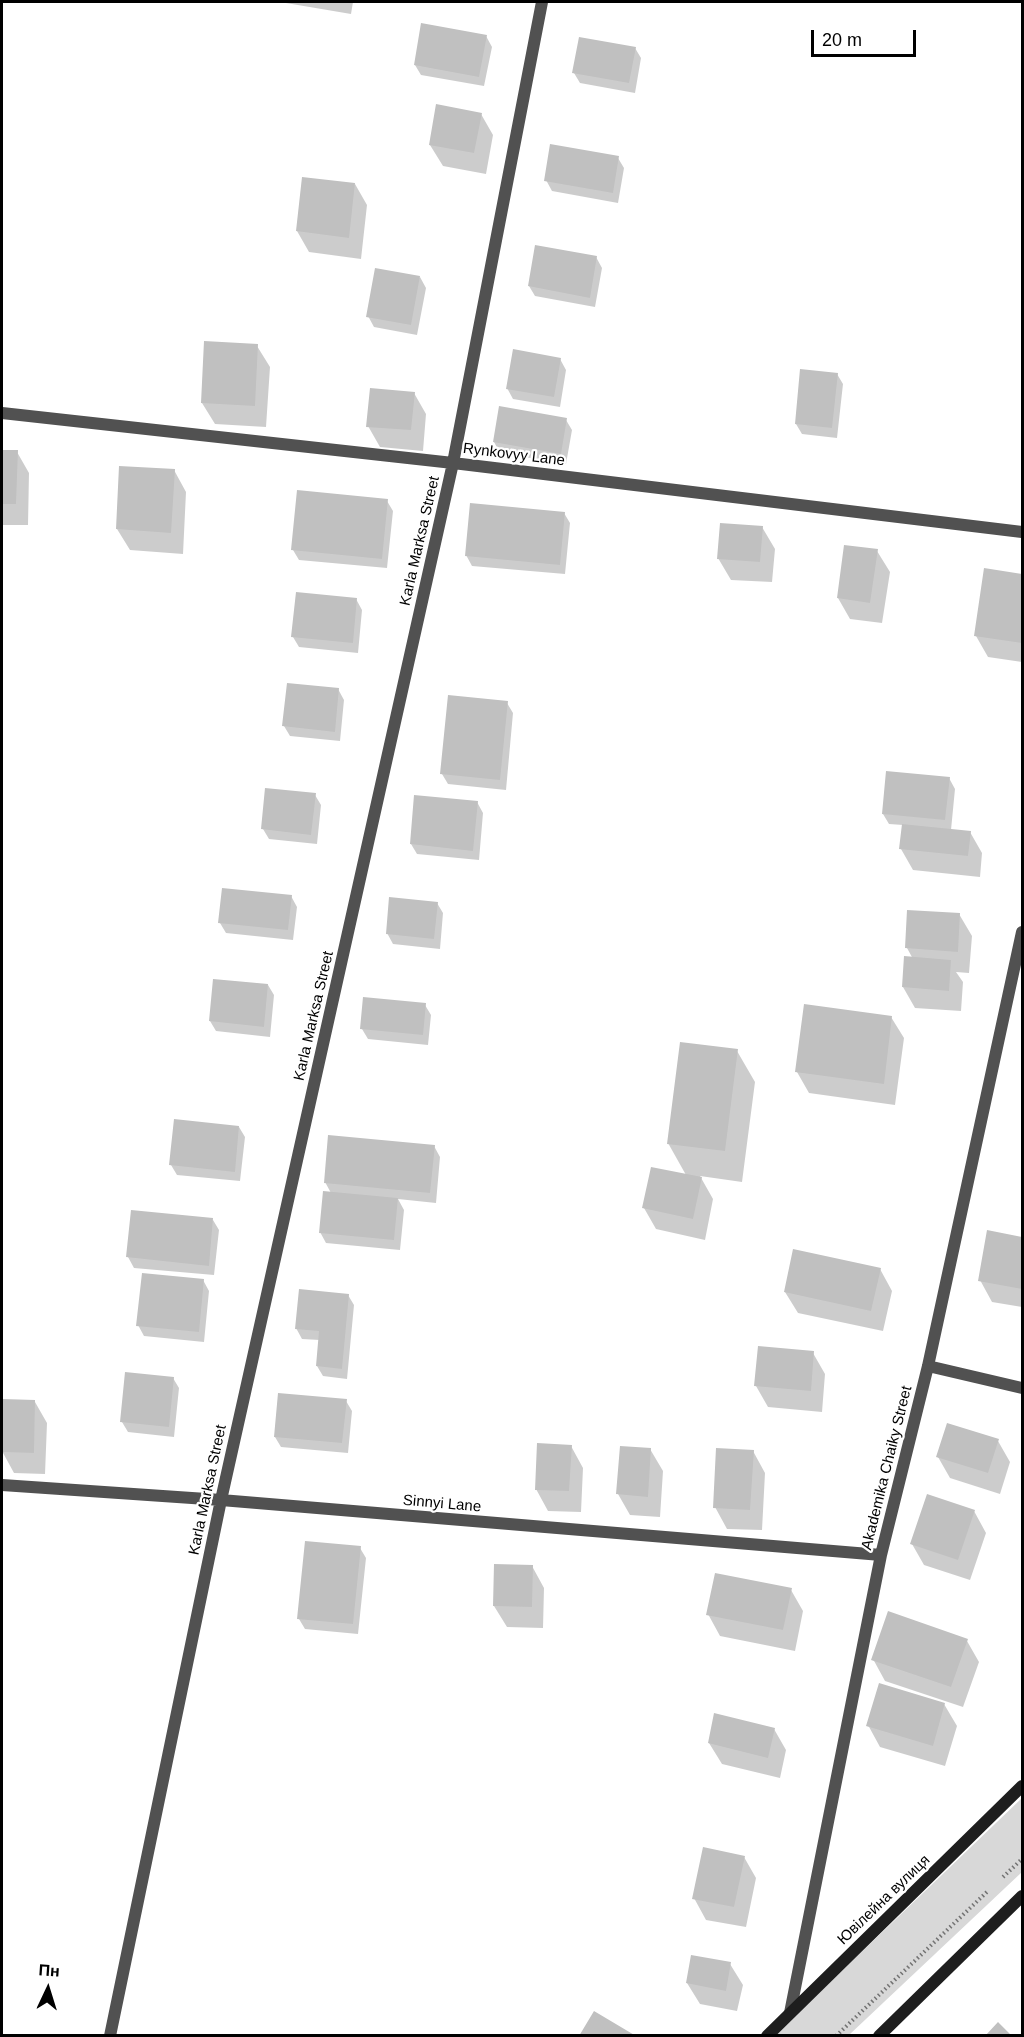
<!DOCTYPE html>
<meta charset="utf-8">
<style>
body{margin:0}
#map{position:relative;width:1024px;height:2037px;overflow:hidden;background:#fff;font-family:Arial,sans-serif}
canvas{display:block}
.frame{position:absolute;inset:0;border:3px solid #000;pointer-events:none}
.north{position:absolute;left:18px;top:1959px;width:60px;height:60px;-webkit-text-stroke:4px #fff;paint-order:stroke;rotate:4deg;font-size:16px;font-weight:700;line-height:24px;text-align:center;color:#000}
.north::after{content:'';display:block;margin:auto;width:21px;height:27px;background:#000;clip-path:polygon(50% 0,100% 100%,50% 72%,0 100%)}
.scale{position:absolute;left:811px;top:30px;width:105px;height:27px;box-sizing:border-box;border:3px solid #000;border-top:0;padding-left:8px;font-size:18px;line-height:21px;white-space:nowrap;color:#000;-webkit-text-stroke:4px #fff;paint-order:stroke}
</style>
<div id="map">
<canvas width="1024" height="2037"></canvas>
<div class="frame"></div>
<div class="north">Пн</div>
<div class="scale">20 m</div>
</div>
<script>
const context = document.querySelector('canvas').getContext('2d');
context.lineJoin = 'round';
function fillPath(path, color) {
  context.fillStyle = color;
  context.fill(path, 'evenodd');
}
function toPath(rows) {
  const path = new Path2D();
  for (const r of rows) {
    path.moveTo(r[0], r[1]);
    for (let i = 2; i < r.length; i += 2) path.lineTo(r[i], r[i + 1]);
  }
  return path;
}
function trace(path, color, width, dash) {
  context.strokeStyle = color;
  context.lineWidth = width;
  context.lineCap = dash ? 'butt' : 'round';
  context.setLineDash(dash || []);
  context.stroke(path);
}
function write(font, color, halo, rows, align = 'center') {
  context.font = font + ' Arial,sans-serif';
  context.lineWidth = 4.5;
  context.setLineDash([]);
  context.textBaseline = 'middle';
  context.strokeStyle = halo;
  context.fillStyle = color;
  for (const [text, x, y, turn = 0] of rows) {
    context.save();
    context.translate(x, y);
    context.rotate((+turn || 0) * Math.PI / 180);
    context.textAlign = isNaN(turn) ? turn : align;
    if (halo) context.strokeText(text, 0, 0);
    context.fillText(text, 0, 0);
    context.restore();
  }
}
fillPath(toPath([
 [1022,1798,1022,1872,849,2035,774,2036]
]), '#d8d8d8');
fillPath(toPath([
 [280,2,353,2,351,14],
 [486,36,492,47,484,86,421,75,415,65],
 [635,48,641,58,635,93,580,83,574,73],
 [481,114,493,135,486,174,443,166,430,145],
 [618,158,624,168,618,203,552,191,546,180],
 [355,184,367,205,361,259,309,252,297,231],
 [596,257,602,268,595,307,535,296,529,286],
 [420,277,426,288,417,335,374,327,368,316],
 [257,346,270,367,266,427,215,424,202,403],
 [560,359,566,370,560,407,513,399,507,388],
 [837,374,843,384,837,438,802,434,796,424],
 [414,393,426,414,423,451,380,447,368,426],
 [566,420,572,430,566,464,500,453,494,442],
 [2,451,17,452,29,473,28,525,2,525],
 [174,470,186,492,183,554,130,550,117,529],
 [387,501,393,511,387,568,299,560,293,550],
 [564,513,570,523,565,574,472,566,466,555],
 [762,527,775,549,772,582,731,580,718,558],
 [877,551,890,572,882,623,850,619,838,598],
 [985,570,1022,575,1022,662,988,657,976,636],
 [356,599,362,610,358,653,299,647,293,637],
 [338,689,344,700,340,741,290,736,284,726],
 [507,703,513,713,506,790,448,784,442,774],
 [949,778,955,789,951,830,970,832,982,853,980,877,913,870,901,849,903,825,889,824,883,814],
 [315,795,321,805,317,844,269,839,263,829],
 [477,802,483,813,479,860,417,854,411,844],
 [291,896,297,907,293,940,226,933,220,923],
 [437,903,443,913,440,949,393,944,387,933],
 [959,914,972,936,969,973,956,972,963,982,961,1011,915,1008,903,987,913,959,907,948],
 [268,985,274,995,270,1037,216,1031,210,1021],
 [425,1005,431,1015,428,1045,368,1039,362,1029],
 [891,1017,904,1038,895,1105,809,1093,797,1072],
 [737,1051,755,1082,742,1182,700,1176,713,1199,705,1240,656,1229,644,1208,686,1175,668,1143],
 [239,1127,245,1137,240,1181,177,1175,171,1165],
 [434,1146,440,1157,436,1203,398,1199,404,1210,400,1250,326,1243,320,1232,331,1193,325,1182],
 [213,1220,219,1230,214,1275,134,1268,128,1257],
 [988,1232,1022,1238,1022,1307,992,1302,980,1280],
 [880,1269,892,1291,883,1331,798,1313,785,1292],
 [203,1280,209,1291,204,1342,144,1336,138,1325],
 [348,1295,354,1305,347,1379,323,1376,317,1366,320,1340,302,1339,296,1328],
 [813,1353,825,1374,822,1412,768,1407,756,1386],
 [173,1378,179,1388,174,1437,128,1432,122,1422],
 [3,1401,35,1402,47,1423,45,1474,14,1473,2,1451],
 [346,1401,352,1411,348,1453,281,1447,275,1437],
 [998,1441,1010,1462,1000,1494,950,1478,938,1457],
 [571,1446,583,1468,581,1512,548,1511,536,1489],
 [650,1449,663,1471,660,1517,630,1515,618,1494],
 [753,1451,765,1473,762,1530,727,1529,715,1507],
 [974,1511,986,1533,970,1580,924,1565,912,1544],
 [360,1548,366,1558,358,1634,305,1629,299,1619],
 [532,1566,544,1588,543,1628,507,1627,494,1606],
 [791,1590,803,1611,795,1651,720,1636,708,1614],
 [967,1641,979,1662,963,1707,885,1681,873,1659],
 [944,1704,957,1726,945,1766,880,1747,868,1725],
 [774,1729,786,1750,780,1778,722,1764,709,1743],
 [744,1857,756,1878,746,1927,706,1920,694,1898],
 [730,1964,743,1985,737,2011,700,2004,687,1983]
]), '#0003');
fillPath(toPath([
 [421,23,487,35,479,77,414,65],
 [579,37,636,47,629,83,572,73],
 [436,104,482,113,474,153,429,145],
 [550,144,619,156,613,193,544,181],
 [302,177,355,183,349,238,296,231],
 [535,245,597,256,590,298,528,286],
 [375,268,420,276,411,325,366,317],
 [204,341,258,344,255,406,201,403],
 [513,349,561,358,554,397,506,389],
 [800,369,838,373,832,428,795,424],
 [370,388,415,392,411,430,366,427],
 [499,406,567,418,561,454,493,442],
 [2,450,18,450,16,504,2,504],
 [119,466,175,469,171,533,116,529],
 [297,490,388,499,382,559,291,550],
 [470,503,565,512,560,565,465,556],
 [720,523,763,526,760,562,717,559],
 [844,545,878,549,870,603,837,598],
 [984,568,1022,574,1022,643,974,636],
 [296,592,357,598,353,643,291,637],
 [287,683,339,688,335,732,282,726],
 [448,695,508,701,500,780,440,774],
 [886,771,950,777,945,820,882,814],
 [265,788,316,793,311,835,261,829],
 [414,795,478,801,473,851,410,844],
 [902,824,971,831,968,856,899,849],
 [222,888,292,895,288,930,218,923],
 [389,897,438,902,434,939,386,934],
 [907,910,960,913,958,952,905,948],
 [904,956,951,960,949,991,902,987],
 [213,979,268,984,264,1027,209,1021],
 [363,997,426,1003,423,1035,360,1029],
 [804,1004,892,1016,884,1084,795,1072],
 [680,1042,738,1049,725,1151,667,1144],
 [174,1119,239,1126,235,1172,169,1165],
 [328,1135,435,1145,430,1193,324,1183],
 [651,1167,702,1177,693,1219,642,1208],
 [323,1191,398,1198,394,1240,319,1233],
 [131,1210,213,1218,209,1266,126,1257],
 [987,1230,1022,1237,1022,1289,978,1281],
 [793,1249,881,1268,871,1311,784,1292],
 [142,1273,204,1279,199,1332,136,1326],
 [299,1289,349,1294,342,1369,316,1366,319,1331,295,1329],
 [758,1346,814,1351,811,1391,754,1386],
 [125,1372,174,1377,169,1427,120,1422],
 [278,1393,347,1399,342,1443,274,1437],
 [2,1399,35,1400,34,1453,2,1452],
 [947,1423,999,1439,988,1473,936,1457],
 [537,1443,572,1445,569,1491,535,1490],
 [620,1446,651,1448,648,1497,616,1494],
 [716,1448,754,1450,750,1510,713,1508],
 [927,1494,975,1510,958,1560,910,1544],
 [305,1541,361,1546,353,1624,297,1619],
 [494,1564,533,1565,532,1607,493,1606],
 [715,1573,792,1588,783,1630,706,1615],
 [888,1611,968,1639,951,1687,871,1660],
 [879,1683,945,1703,933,1746,866,1726],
 [714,1713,775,1728,768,1758,708,1743],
 [703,1847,745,1856,734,1907,692,1899],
 [691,1955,731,1962,726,1991,686,1983],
 [594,2011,636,2036,579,2036],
 [998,2022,1012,2036,985,2036]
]), '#c0c0c0');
trace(toPath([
 [1003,1877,1022,1859],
 [836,2036,989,1890]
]), '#737373', 4, [1.5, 3]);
trace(toPath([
 [2,413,453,463,1022,532],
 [928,1366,1022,1388],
 [2,1485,221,1500,881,1555],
 [790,2013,881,1555,928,1366,1022,932],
 [110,2036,221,1500,453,463,542,2]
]), '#515151', 12);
trace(toPath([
 [767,2036,1022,1786],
 [879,2036,1022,1896]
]), '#1e1e1e', 12);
write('15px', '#000', '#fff', [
 ["Rynkovyy Lane",514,455,7],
 ["Karla Marksa Street",420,541,-77],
 ["Karla Marksa Street",314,1016,-77],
 ["Akademika Chaiky Street",887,1468,-76],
 ["Karla Marksa Street",208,1490,-78],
 ["Sinnyi Lane",442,1504,5],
 ["Ювілейна вулиця",884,1900,-44]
]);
</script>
